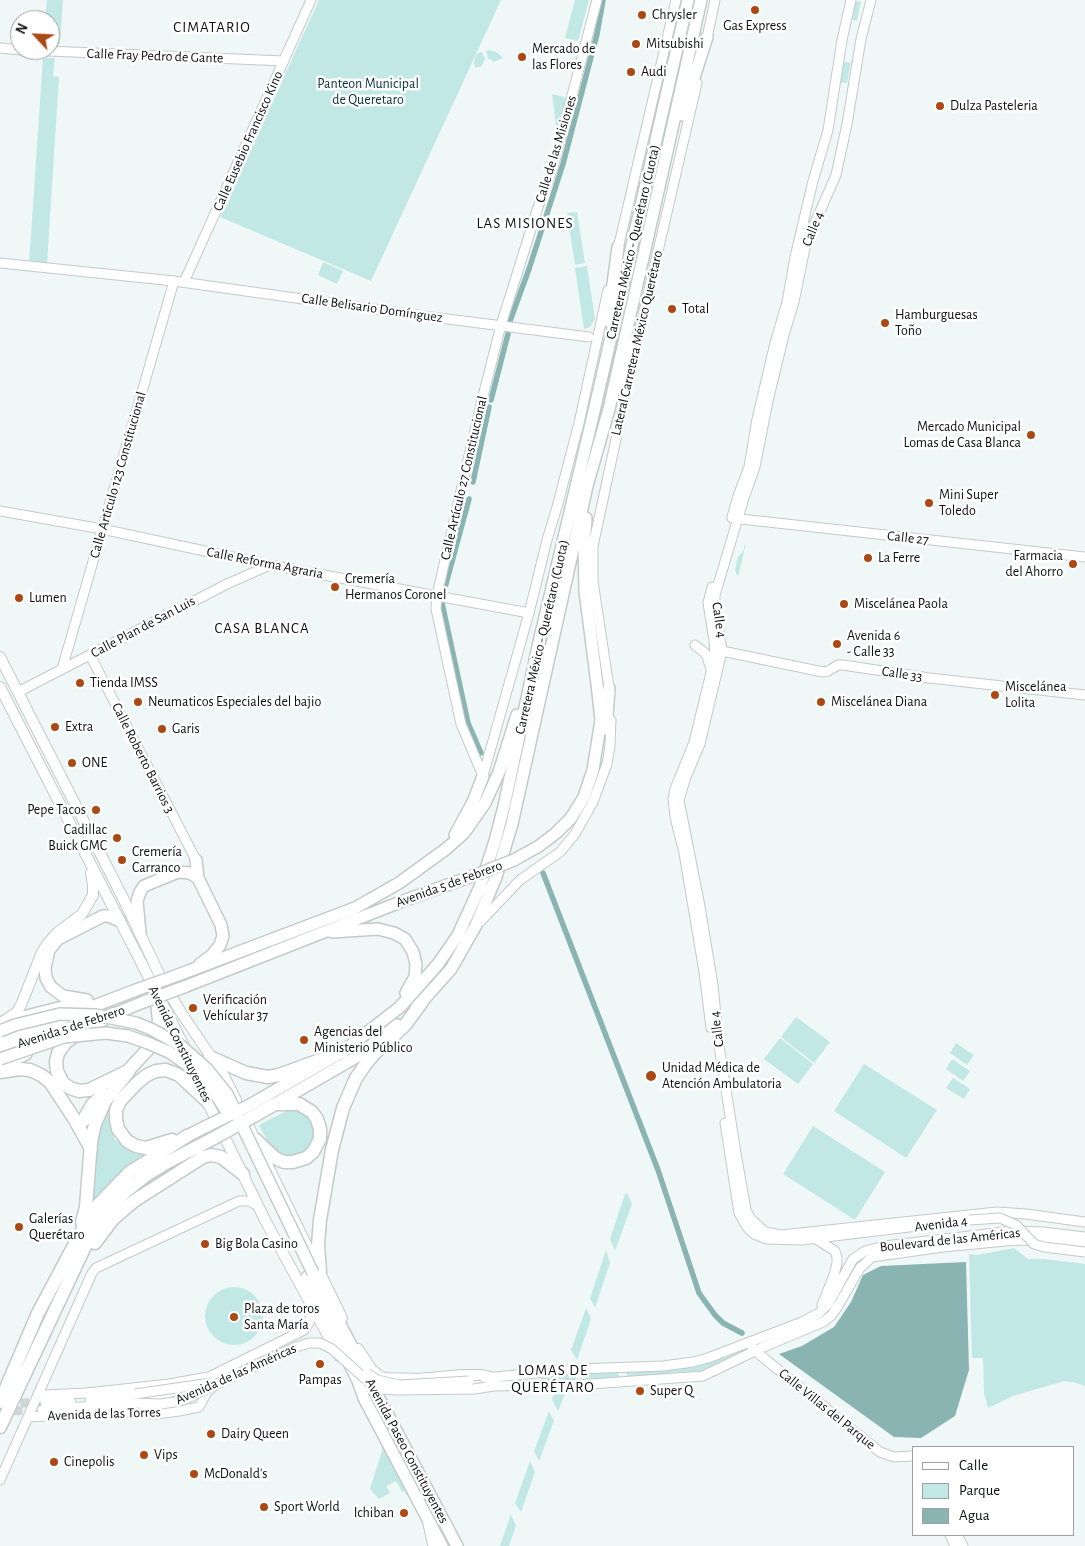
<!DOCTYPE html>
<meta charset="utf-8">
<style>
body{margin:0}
#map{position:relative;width:1085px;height:1546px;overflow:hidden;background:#f0f8f7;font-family:"Alegreya Sans",sans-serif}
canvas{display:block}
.legend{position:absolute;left:912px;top:1446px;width:162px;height:90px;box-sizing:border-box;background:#fff;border:1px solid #9e9f9f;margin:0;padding:6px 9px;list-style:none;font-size:15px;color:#0d1010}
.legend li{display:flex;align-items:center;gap:10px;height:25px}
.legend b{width:25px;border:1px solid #9e9f9f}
.north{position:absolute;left:10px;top:10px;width:50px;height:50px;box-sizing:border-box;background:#fff;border:1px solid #9e9f9f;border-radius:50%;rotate:295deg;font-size:14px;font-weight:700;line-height:20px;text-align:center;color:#0d1010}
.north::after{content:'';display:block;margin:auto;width:18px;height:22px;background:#ac4813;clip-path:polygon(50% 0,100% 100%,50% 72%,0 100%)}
</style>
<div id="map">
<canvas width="1085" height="1546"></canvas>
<ul class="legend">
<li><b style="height:6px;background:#fff"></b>Calle</li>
<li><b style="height:14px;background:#c2e8e6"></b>Parque</li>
<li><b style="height:14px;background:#89b4b2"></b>Agua</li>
</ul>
<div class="north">N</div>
</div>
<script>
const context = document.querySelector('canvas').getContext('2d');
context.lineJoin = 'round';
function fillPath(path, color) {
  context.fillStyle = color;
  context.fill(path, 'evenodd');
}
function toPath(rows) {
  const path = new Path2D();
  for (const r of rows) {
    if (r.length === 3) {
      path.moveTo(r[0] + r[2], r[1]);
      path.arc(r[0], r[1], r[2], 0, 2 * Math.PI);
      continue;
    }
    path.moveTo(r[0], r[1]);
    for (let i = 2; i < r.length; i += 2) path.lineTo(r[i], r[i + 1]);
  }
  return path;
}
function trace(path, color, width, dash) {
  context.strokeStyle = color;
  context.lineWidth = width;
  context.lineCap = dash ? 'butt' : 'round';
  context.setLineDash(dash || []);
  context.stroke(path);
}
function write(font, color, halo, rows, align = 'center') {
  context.font = font + ' "Alegreya Sans",sans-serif';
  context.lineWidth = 5;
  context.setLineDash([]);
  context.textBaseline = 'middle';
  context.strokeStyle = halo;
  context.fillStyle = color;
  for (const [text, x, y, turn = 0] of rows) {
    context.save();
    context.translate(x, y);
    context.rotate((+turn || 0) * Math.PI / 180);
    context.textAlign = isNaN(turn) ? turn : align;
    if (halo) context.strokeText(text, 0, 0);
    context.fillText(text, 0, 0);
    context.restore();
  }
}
fillPath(toPath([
 [47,0,63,0,60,44,50,43,50,20,45,20],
 [319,0,501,0,371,281,220,217],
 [575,0,589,0,578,41,565,38],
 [854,1,861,2,857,21,850,19],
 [490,50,498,53,503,58,493,62,491,59,488,59,486,51],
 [482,52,485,59,482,66,475,68,474,62,475,57,478,53],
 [43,58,55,58,53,76,59,77,47,264,29,263],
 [840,61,851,63,847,83,836,82],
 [552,94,568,98,560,134,557,133],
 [577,212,585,263,575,265,567,213],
 [323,262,343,271,337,284,318,275],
 [587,266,595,319,590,327,584,329,575,268],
 [746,543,738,577,735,570,738,557,744,550,744,546],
 [796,1017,830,1042,814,1063,781,1037],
 [780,1038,813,1064,798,1084,764,1059],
 [956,1043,974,1055,967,1065,950,1053],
 [952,1059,970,1071,963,1081,946,1069],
 [864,1064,937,1110,906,1158,834,1111],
 [953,1078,970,1089,964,1099,946,1088],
 [110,1103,108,1114,109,1122,115,1140,132,1151,145,1154,108,1185,87,1210,96,1137],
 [288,1110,296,1110,309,1118,313,1124,315,1139,308,1152,286,1158,272,1149,259,1125],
 [813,1126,885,1172,855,1220,783,1174],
 [627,1193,632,1204,615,1251,610,1239,625,1194],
 [1014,1248,1028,1259,1044,1259,1085,1264,1085,1386,1073,1382,1064,1381,1013,1396,988,1408,984,1393,983,1358,972,1358,969,1254,977,1255],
 [606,1250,610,1263,595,1308,590,1298],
 [234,1316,29],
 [586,1308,591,1319,577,1360,571,1350],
 [740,1352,700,1372,629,1379,625,1370,695,1367],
 [617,1372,622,1380,587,1381,583,1374],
 [574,1374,578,1381,544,1383,540,1376],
 [567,1389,558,1411,552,1399,556,1390],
 [549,1411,554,1421,539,1461,534,1451],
 [382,1443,412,1493,407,1495,404,1491,402,1492,396,1481,386,1486,390,1493,379,1499,370,1489,382,1451],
 [530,1461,535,1472,521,1512,515,1503],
 [511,1514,516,1526,509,1546,500,1546]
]), '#c2e8e6');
fillPath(toPath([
 [966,1262,969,1370,955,1416,921,1438,894,1437,779,1354,802,1346,834,1327,851,1302,863,1275,881,1266]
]), '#89b4b2');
trace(toPath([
 [510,321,529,269,563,164,597,34,603,0],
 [491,400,508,334],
 [473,482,489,407],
 [444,591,469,499],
 [442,603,468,723,481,753],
 [543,873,658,1170,699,1293,715,1315,723,1323,742,1333]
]), '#89b4b2', 5.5);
trace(toPath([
 [641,177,665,182],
 [7,1404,45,1402],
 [0,1411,42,1410]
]), '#ced5d4', 9, [9, 4.5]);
const tertiary = toPath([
 [0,48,20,50],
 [25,50,284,61],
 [184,282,311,0],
 [0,511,102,529,270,565,529,613],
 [722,651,823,672,828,671,838,665,843,665,929,678,1085,695],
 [90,655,196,860],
 [62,669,174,281],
 [18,692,227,584,270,565],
 [483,776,461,724,436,609,437,595,481,404,501,325,538,207,553,168,597,0],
 [37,1397,46,1395,87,1393,169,1384,209,1377,304,1330,309,1323,312,1306],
 [28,1417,115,1412,156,1414,179,1411,199,1407,207,1392,214,1386],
 [0,1480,92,1273,96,1268,239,1201,249,1201,258,1206]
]);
const secondary = toPath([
 [871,0,861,39,847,124,836,175,806,243,794,302,784,335,768,401,755,467,744,498,715,595,715,604,722,651,700,744,686,777,679,800,699,901,713,985,719,1046,736,1153,746,1210,750,1218,765,1232,781,1235,997,1212,1026,1214,1085,1222],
 [706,43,715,0],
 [617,253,676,0],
 [0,263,174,281,424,316,589,337],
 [639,333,697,83],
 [732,517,738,496,749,467,757,419,775,343,787,302,795,257,813,181,828,130,842,40,851,0],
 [732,518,1085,557],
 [695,645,706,654,711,669],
 [610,694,593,581,593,546,632,365],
 [483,776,529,613,547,540,557,507,579,423,608,290],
 [480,922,520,880,560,852,575,834,593,802,607,764,610,746,611,720],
 [711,1028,704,972,684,853,675,817,673,799,675,789,694,742,715,656,714,640,708,603,712,587],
 [725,1123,739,1213,747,1227,754,1234,767,1239,801,1240,917,1226],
 [816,1239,835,1251,837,1257,837,1263,834,1275,822,1305],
 [752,1347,760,1355,880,1452,894,1457,914,1456],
 [485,1378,576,1369,663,1366,693,1362,708,1358,802,1322,819,1313,828,1304,853,1259,865,1251,884,1246,1013,1231,1043,1232,1085,1237],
 [474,1389,494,1386,591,1384,703,1376,761,1348,823,1322,832,1315,839,1304,860,1268,872,1257,943,1247,1016,1240,1049,1241,1085,1245],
 [87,1393,109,1393],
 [90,1401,104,1398,166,1394,177,1390,182,1382],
 [45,1402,71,1402],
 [125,1407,153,1409,169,1412],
 [42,1410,132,1403],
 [428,1524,433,1546],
 [950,1535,955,1546],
 [957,1535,963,1546]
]);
const primary = toPath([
 [0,657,123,898,161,978,180,1011,224,1076,236,1100],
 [0,687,186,1050],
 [4,1021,17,1012,21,1005,42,952,48,943,57,933,82,914,93,895,93,885,91,873],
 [195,1072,207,1101,265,1220,339,1356],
 [243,1115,342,1318],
 [358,1349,372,1370,381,1377,387,1378,419,1379,462,1375,480,1375,490,1377]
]);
const trunk = toPath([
 [682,115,707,37],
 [608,321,618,247],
 [620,385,640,329],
 [606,729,609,688],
 [455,835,473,802,483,776],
 [196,860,198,878],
 [514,860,539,846,556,833,571,818,584,797,593,770,601,720,597,684,585,591,584,547,586,518],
 [332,932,378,929,394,933,405,939,413,952,416,964,415,977,406,993],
 [140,933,137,901,140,892,144,886,178,872,190,873,198,878,221,925,223,936,220,945,212,955,200,964],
 [178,975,355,908,399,883,446,849,464,833,485,803,499,772,517,715],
 [184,987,403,901,478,874],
 [87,1000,63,996,51,987,46,978,45,968,49,950,58,939,103,916,108,916,120,921],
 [416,1008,451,969,476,925,496,877,512,824,587,486,609,409,701,0],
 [3,1022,82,1002],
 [0,1042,136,990],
 [0,1050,114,1014,146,1001],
 [0,1066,26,1054],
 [275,1104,358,1056,397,1025],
 [248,1106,342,1052,400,1007,438,964,458,935,480,887,495,841,504,806,539,642,595,407,688,0],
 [187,1136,209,1125],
 [313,1273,457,1546],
 [307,1277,358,1381,364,1398,442,1546]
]);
const motorway = toPath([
 [113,1014,79,1033,66,1042,58,1053,56,1062,57,1071,63,1083,70,1088,79,1091,89,1090,126,1072],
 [210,1057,246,1073,268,1077,279,1075,342,1052],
 [0,1072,20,1069,30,1070,41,1075,50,1082,75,1120,91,1149],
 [124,1075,151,1046,156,1038,159,1020,156,994],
 [254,1116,275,1104,299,1104,312,1112,317,1119,320,1129,320,1139,313,1152,306,1158,293,1162,284,1162,275,1158,255,1139],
 [83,1121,92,1105,104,1094],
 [172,1140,146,1148,136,1146,127,1141,118,1129,116,1120,116,1110,120,1101,137,1083,147,1075,156,1071,166,1070,179,1075,207,1101],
 [82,1222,86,1207,91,1142,95,1124,105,1101,129,1071],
 [95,1243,113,1219,134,1201,203,1157,211,1155,221,1157,243,1174],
 [320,1273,318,1244,320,1220,332,1150,343,1108,356,1078,365,1065,374,1054,405,1025,422,1002],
 [0,1402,38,1313,86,1223,98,1205,130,1172,187,1136],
 [0,1427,88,1240,109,1209,126,1191,145,1176,166,1163,214,1138]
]);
trace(tertiary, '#c3cac9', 11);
trace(secondary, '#c3cac9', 11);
trace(primary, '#c3cac9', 12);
trace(trunk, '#c3cac9', 14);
trace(motorway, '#c3cac9', 15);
trace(tertiary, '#fff', 9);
trace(secondary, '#fff', 9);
trace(primary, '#fff', 10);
trace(trunk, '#fff', 11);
trace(motorway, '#fff', 12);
const secondaryBridge = toPath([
 [969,1220,1000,1218,1016,1225,1034,1244,1044,1247,1085,1252],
 [367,1373,377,1380,400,1385,469,1381],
 [135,1394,211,1383],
 [132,1403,161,1404,181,1401,296,1347,309,1343,320,1343,332,1349,363,1377,373,1385,383,1389,396,1390,474,1389]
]);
const trunkBridge = toPath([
 [478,874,514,860],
 [136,990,178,975],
 [146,1001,184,987],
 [0,1031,15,1025,60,1014,96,1015,136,1023,151,1029,180,1045,207,1069,227,1094,313,1273],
 [0,1059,64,1037,106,1033,128,1036,148,1043,169,1052,186,1064,212,1088,227,1112],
 [209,1125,248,1106]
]);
const motorwayBridge = toPath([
 [214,1138,254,1116]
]);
trace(secondaryBridge, '#c3cac9', 11, []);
trace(trunkBridge, '#c3cac9', 14, []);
trace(motorwayBridge, '#c3cac9', 15, []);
trace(secondaryBridge, '#fff', 9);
trace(trunkBridge, '#fff', 11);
trace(motorwayBridge, '#fff', 12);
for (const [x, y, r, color] of [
 [755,10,5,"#ac4813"],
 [642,15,5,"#ac4813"],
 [636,44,5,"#ac4813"],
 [522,57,5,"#ac4813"],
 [631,72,5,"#ac4813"],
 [940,106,5,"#ac4813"],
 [672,309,5,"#ac4813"],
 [885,323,5,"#ac4813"],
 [1031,435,5,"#ac4813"],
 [929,503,5,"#ac4813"],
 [868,558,5,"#ac4813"],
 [1073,564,5,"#ac4813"],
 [335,587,5,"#ac4813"],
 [19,598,5,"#ac4813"],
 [844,604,5,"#ac4813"],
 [837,644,5,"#ac4813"],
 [80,683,5,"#ac4813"],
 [995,695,5,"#ac4813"],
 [138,702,5,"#ac4813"],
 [821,702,5,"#ac4813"],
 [55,727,5,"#ac4813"],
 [162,729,5,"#ac4813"],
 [72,763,5,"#ac4813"],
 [96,810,5,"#ac4813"],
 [117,838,5,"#ac4813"],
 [122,860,5,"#ac4813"],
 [193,1008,5,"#ac4813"],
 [304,1040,5,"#ac4813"],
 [651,1076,6,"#ac4813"],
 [19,1227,5,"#ac4813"],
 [205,1244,5,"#ac4813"],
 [234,1317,5,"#ac4813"],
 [320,1364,5,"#ac4813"],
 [640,1391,5,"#ac4813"],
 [211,1434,5,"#ac4813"],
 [144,1455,5,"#ac4813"],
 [54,1462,5,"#ac4813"],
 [194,1474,5,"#ac4813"],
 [264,1507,5,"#ac4813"],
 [404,1513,5,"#ac4813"]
]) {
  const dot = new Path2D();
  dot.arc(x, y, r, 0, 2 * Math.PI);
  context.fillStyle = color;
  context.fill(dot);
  trace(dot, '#fff', 2);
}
write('14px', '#0d1010', '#fff', [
 ["Chrysler",652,15],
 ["Gas Express",755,26,"center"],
 ["Mitsubishi",646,44],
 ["Mercado de",532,49],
 ["las Flores",532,65],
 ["Audi",641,72],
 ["Dulza Pasteleria",950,106],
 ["Total",682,309],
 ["Hamburguesas",895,315],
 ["Toño",895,331],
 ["Mercado Municipal",1021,427,"right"],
 ["Lomas de Casa Blanca",1021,443,"right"],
 ["Mini Super",939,495],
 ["Toledo",939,511],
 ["Farmacia",1063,556,"right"],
 ["del Ahorro",1063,572,"right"],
 ["La Ferre",878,558],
 ["Cremería",345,579],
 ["Hermanos Coronel",345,595],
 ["Lumen",29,598],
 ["Miscelánea Paola",854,604],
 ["Avenida 6",847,636],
 ["- Calle 33",847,652],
 ["Tienda IMSS",90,683],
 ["Miscelánea",1005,687],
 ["Lolita",1005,703],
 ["Neumaticos Especiales del bajio",148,702],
 ["Miscelánea Diana",831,702],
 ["Extra",65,727],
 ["Garis",172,729],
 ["ONE",82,763],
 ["Pepe Tacos",86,810,"right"],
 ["Cadillac",107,830,"right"],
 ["Buick GMC",107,846,"right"],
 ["Cremería",132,852],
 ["Carranco",132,868],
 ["Verificación",203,1000],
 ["Vehícular 37",203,1016],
 ["Agencias del",314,1032],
 ["Ministerio Público",314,1048],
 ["Unidad Médica de",662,1068],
 ["Atención Ambulatoria",662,1084],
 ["Galerías",29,1219],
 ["Querétaro",29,1235],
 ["Big Bola Casino",215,1244],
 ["Plaza de toros",244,1309],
 ["Santa María",244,1325],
 ["Pampas",320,1380,"center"],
 ["Super Q",650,1391],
 ["Dairy Queen",221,1434],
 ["Vips",154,1455],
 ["Cinepolis",64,1462],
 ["McDonald's",204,1474],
 ["Sport World",274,1507],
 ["Ichiban",394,1513,"right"]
], 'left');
write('14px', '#0d1010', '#fff', [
 ["Calle Fray Pedro de Gante",155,56,2],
 ["Calle Eusebio Francisco Kino",248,141,-66],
 ["Calle de las Misiones",556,149,-73],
 ["Calle 4",813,229,-68],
 ["Carretera México - Querétaro (Cuota)",633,242,-77],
 ["Calle Belisario Domínguez",372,308,8],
 ["Lateral Carretera México Querétaro",637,343,-77],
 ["Calle Artículo 123 Constitucional",118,475,-74],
 ["Calle Artículo 27 Constitucional",464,478,-77],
 ["Calle 27",908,538,6],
 ["Calle Reforma Agraria",265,563,11],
 ["Calle 4",719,620,82],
 ["Calle Plan de San Luis",143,627,-28],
 ["Carretera México - Querétaro (Cuota)",542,637,-77],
 ["Calle 33",902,674,8],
 ["Calle Roberto Barrios 3",143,758,63],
 ["Avenida 5 de Febrero",449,884,-20],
 ["Avenida 5 de Febrero",71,1027,-18],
 ["Calle 4",717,1029,-97],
 ["Avenida Constituyentes",180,1044,64],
 ["Avenida 4",941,1224,-7],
 ["Boulevard de las Américas",950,1240,-6],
 ["Avenida de las Américas",236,1374,-24],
 ["Calle Villas del Parque",827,1409,39],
 ["Avenida de las Torres",104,1414,-2],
 ["Avenida Paseo Constituyentes",407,1451,62]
]);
write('14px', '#093434', '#fff', [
 ["Panteon Municipal",368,84],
 ["de Queretaro",368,100]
]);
context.letterSpacing = '1px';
write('15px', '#0d1010', '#fff', [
 ["CIMATARIO",212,27],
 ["LAS MISIONES",525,223],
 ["CASA BLANCA",262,628],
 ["LOMAS DE",553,1370],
 ["QUERÉTARO",553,1387]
]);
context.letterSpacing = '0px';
</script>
